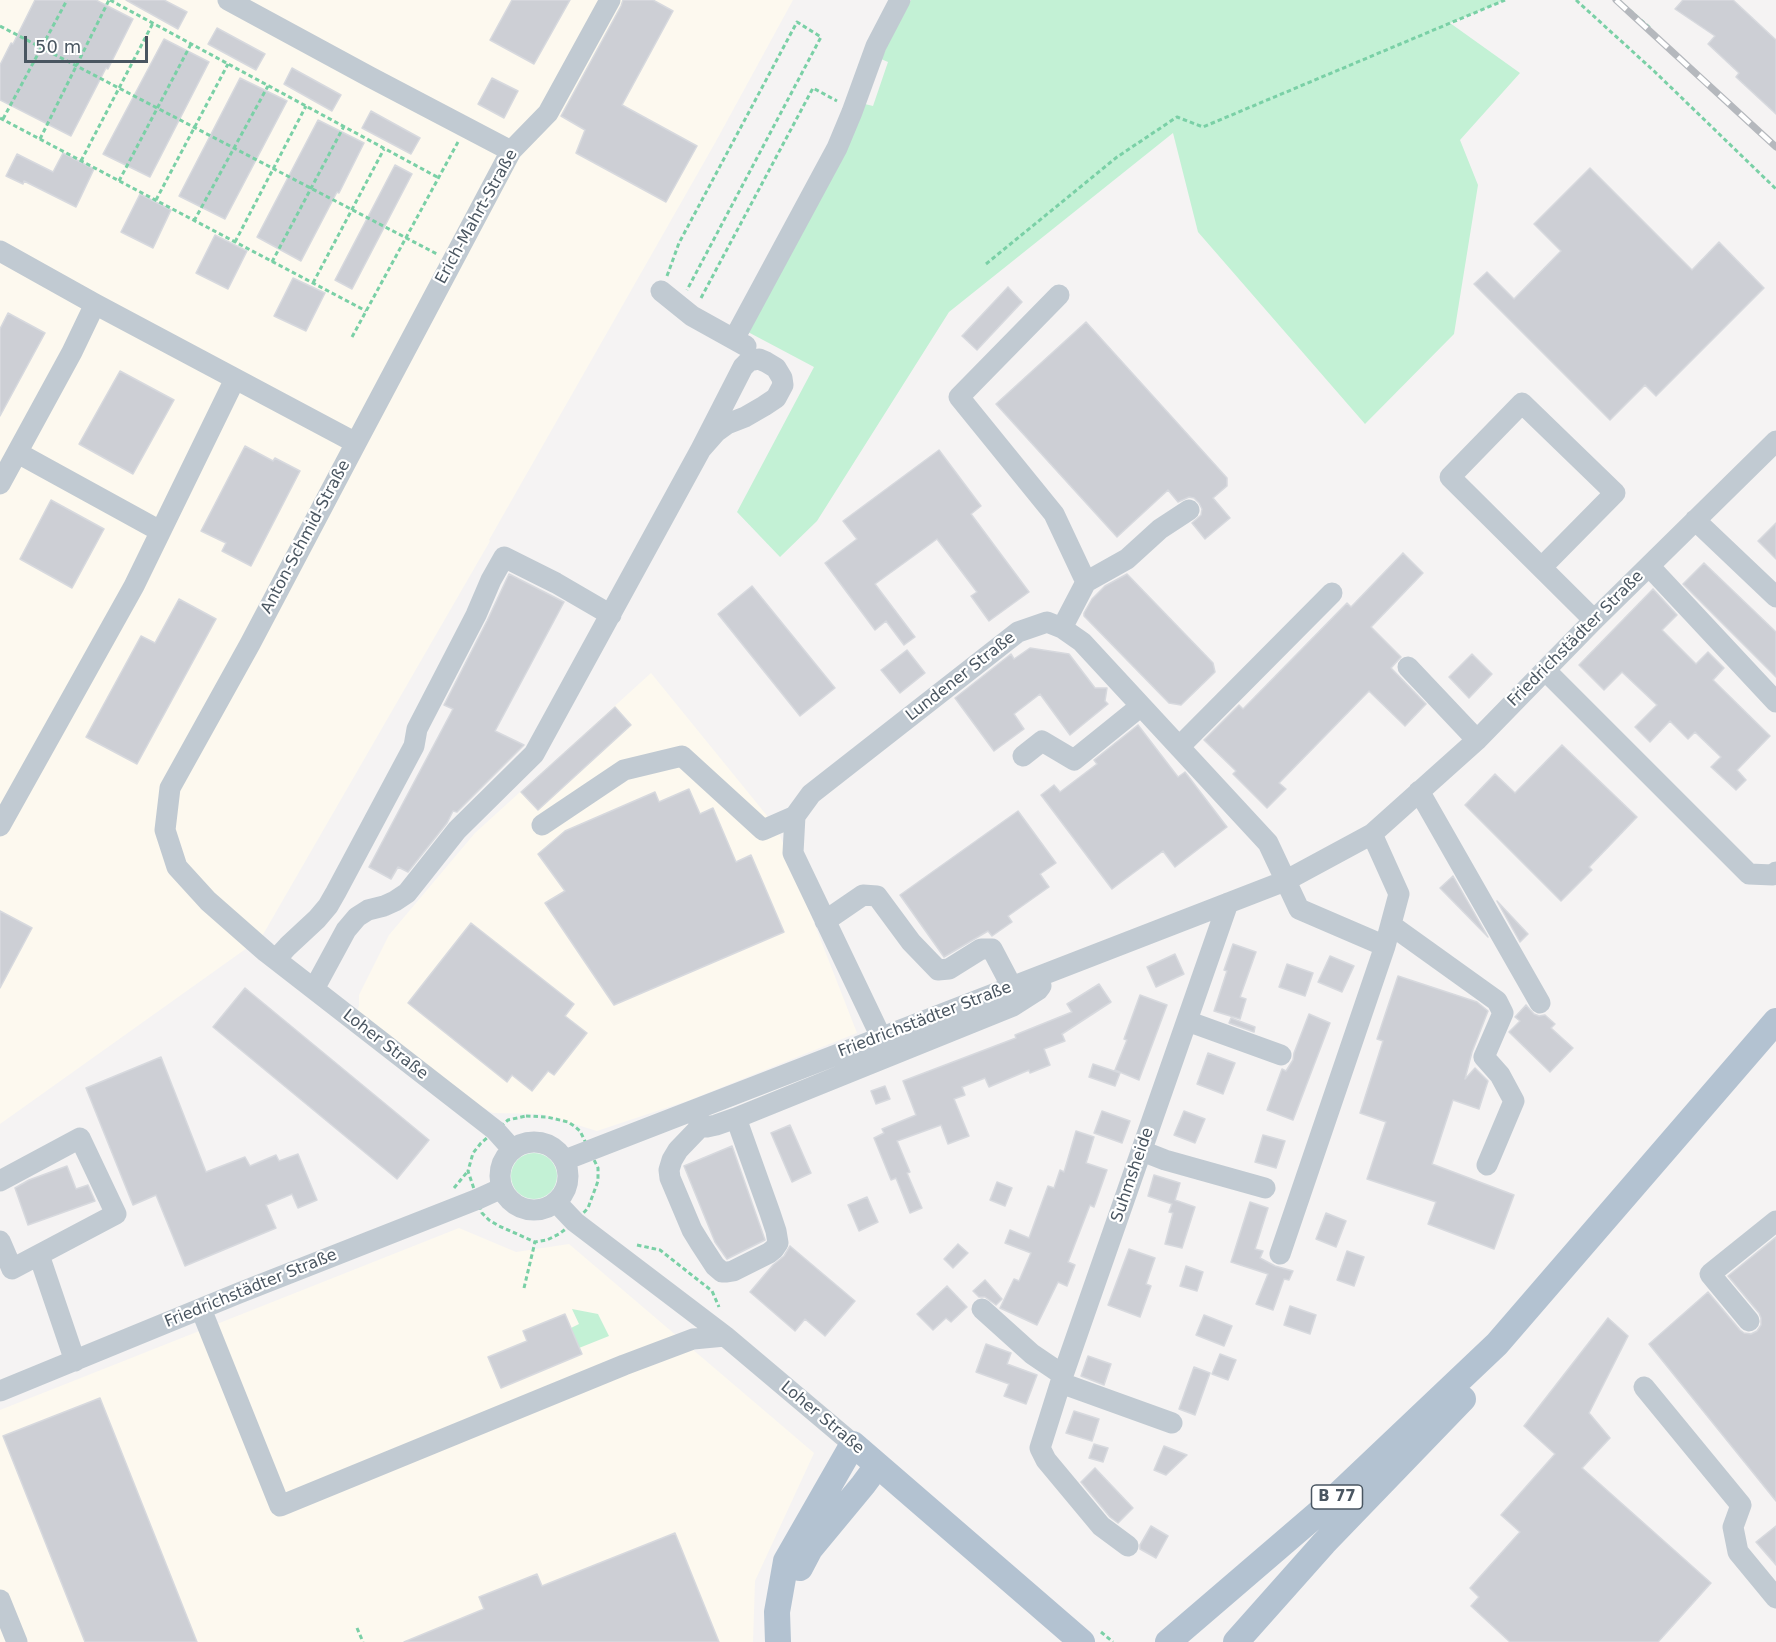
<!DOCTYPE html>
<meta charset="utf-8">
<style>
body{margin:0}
#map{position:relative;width:1776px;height:1642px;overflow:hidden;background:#f5f3f3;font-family:"DejaVu Sans",sans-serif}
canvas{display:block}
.scale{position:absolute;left:24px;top:36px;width:124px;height:27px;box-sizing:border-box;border:3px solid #4a5661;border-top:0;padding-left:8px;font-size:18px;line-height:21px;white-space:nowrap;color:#4a5661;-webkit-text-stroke:4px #fff;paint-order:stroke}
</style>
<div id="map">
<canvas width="1776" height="1642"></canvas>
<div class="scale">50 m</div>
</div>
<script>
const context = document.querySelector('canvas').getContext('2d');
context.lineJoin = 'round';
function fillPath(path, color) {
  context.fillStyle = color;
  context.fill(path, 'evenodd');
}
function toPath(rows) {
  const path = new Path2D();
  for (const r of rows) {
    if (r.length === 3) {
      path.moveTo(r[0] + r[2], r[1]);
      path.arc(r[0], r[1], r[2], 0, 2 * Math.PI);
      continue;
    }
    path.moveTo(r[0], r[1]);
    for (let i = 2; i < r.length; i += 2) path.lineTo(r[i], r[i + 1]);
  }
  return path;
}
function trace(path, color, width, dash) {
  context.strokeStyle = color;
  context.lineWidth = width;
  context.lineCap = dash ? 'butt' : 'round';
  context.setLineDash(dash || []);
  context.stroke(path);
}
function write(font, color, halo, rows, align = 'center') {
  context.font = font + ' "DejaVu Sans",sans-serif';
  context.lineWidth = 4.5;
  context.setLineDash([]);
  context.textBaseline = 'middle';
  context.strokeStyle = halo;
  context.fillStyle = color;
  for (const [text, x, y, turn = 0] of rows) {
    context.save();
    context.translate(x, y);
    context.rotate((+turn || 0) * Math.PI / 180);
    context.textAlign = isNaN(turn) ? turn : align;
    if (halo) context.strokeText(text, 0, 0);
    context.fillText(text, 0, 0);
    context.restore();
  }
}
fillPath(toPath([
 [0,0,793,0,715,143,489,540,490,541,261,938,0,1124],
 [651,673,777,828,857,1033,690,1100,597,1131,541,1114,493,1113,453,1091,356,1012,359,1006,359,995,389,935,475,833],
 [459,1228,516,1252,569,1244,814,1453,755,1581,753,1642,0,1642,0,1410]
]), '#fdf9ef');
fillPath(toPath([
 [911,0,1505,0,1450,23,1520,73,1460,140,1478,185,1454,334,1365,424,1198,232,1173,133,949,312,817,521,780,557,737,512,814,367,748,332,865,104,873,106,888,62,881,59,903,12],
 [534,1176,23],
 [572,1309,598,1314,609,1336,579,1348,571,1328,579,1324]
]), '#c3f1d5');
const building = toPath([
 [35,0,96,0,133,19,108,69,106,68,71,136,0,100,0,65,11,43,13,44,35,0],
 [126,0,164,0,187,12,178,29,126,0],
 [512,0,570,0,534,64,490,40,512,0],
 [623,0,653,0,673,11,622,105,697,146,666,202,576,153,585,130,561,116,621,6,623,0],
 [1683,0,1733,0,1776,40,1776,114,1736,77,1739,73,1708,44,1715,36,1675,9,1683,0],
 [217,28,265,54,256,70,208,44,217,28],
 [164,39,209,62,150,177,103,154,164,39],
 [292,68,341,95,332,111,284,84,292,68],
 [240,78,287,101,225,219,179,196,240,78],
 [492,78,518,91,504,118,478,104,492,78],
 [371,111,420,138,411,154,362,128,371,111],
 [318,120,364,143,339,193,337,192,301,261,257,237,318,120],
 [63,153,94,169,76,207,24,181,23,184,6,176,17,154,53,172,63,153],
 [395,165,412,174,352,289,335,280,395,165],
 [1590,168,1692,270,1719,242,1764,288,1656,396,1645,385,1610,420,1474,284,1487,272,1514,299,1561,251,1534,224,1590,168],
 [140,194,171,210,153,248,121,232,140,194],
 [215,235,247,251,228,289,196,273,215,235],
 [293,278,325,293,306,331,274,316,293,278],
 [1008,287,1022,302,977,350,962,336,1008,287],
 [8,313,45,333,0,416,0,329,8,313],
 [1086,322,1227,478,1227,486,1213,498,1230,518,1205,539,1192,523,1201,515,1202,509,1199,503,1194,498,1189,497,1178,502,1168,490,1117,537,996,404,1086,322],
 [120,371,174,400,133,474,79,444,120,371],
 [245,446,273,461,275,458,300,471,251,566,222,551,226,543,201,531,245,446],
 [939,450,981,506,971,514,1029,592,989,621,971,596,977,592,937,539,875,584,915,637,904,645,886,621,875,630,825,563,857,539,843,521,939,450],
 [51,500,104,529,72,588,20,559,51,500],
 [1776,523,1776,559,1758,541,1776,523],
 [1403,553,1423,573,1371,627,1401,657,1391,668,1426,704,1405,726,1369,691,1279,783,1286,789,1267,808,1233,774,1236,771,1204,740,1239,705,1243,709,1347,603,1351,607,1403,553],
 [1704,563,1776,632,1776,677,1683,584,1704,563],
 [509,574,564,602,495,731,524,745,457,812,453,811,447,823,408,872,398,867,391,879,369,867,453,709,444,705,487,621,509,574],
 [1127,574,1213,663,1215,672,1181,705,1169,703,1084,616,1084,613,1092,599,1105,586,1127,574],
 [752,586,835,688,800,716,718,614,752,586],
 [1653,589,1677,615,1662,630,1696,664,1708,652,1724,668,1713,680,1770,736,1737,770,1746,780,1736,790,1711,767,1721,757,1695,732,1688,739,1670,721,1650,742,1635,727,1657,705,1622,672,1604,690,1579,665,1653,589],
 [179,599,216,619,137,764,86,737,141,636,155,643,179,599],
 [1030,648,1069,654,1095,688,1107,688,1105,701,1108,704,1070,735,1040,694,1014,714,1024,729,994,751,955,698,1011,654,1014,659,1030,648],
 [907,650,925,673,900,693,881,670,907,650],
 [1472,654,1492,674,1469,698,1449,677,1472,654],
 [615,707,631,725,538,810,521,792,615,707],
 [1138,725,1178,777,1185,772,1227,827,1175,867,1163,851,1112,889,1041,795,1054,785,1060,792,1097,764,1094,760,1138,725],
 [1562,745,1637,817,1589,867,1592,870,1561,901,1465,805,1495,774,1515,793,1562,745],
 [689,789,700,814,713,808,736,862,751,855,784,932,614,1005,545,903,565,891,538,854,565,831,655,792,659,802,689,789],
 [1018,811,1056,863,1040,874,1049,887,1008,916,1012,922,992,936,988,931,944,957,900,895,1018,811],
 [1453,876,1488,937,1440,888,1453,876],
 [1497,901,1528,934,1520,942,1497,901],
 [0,911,32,928,0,988,0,911],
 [471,923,574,1004,565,1016,587,1033,554,1075,548,1071,532,1091,512,1075,507,1082,408,1003,471,923],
 [1233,944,1256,952,1240,997,1246,999,1240,1019,1214,1011,1227,971,1224,970,1233,944],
 [1175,954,1184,974,1156,987,1147,967,1175,954],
 [1330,956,1354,966,1342,992,1318,982,1330,956],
 [1287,964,1313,973,1305,996,1279,987,1287,964],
 [1398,976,1477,1002,1488,1011,1472,1052,1465,1079,1475,1068,1488,1081,1479,1109,1453,1100,1432,1164,1514,1195,1494,1249,1428,1224,1436,1202,1367,1179,1386,1122,1360,1113,1383,1041,1377,1039,1398,976],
 [1099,984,1111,1002,1062,1034,1065,1041,1044,1049,1050,1065,1030,1073,1029,1070,989,1087,985,1078,962,1087,965,1095,954,1099,969,1136,948,1144,941,1125,897,1141,910,1172,907,1173,922,1208,910,1213,896,1178,891,1180,874,1138,884,1133,882,1129,916,1115,903,1081,1016,1038,1015,1035,1072,1012,1067,1004,1099,984],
 [245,988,429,1140,397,1179,213,1027,245,988],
 [1140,995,1167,1005,1139,1080,1115,1070,1127,1040,1124,1039,1140,995],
 [1526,1005,1534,1014,1539,1016,1545,1015,1555,1024,1551,1028,1573,1048,1550,1072,1509,1032,1520,1021,1515,1017,1526,1005],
 [1309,1014,1330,1023,1293,1120,1267,1110,1282,1069,1286,1071,1293,1060,1294,1053,1309,1014],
 [1231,1018,1255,1027,1254,1032,1229,1023,1231,1018],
 [1208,1053,1235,1063,1223,1094,1197,1084,1208,1053],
 [161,1057,206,1172,245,1157,250,1166,276,1155,279,1161,298,1154,317,1200,298,1208,292,1194,266,1205,276,1228,185,1266,156,1195,133,1205,86,1088,161,1057],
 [1093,1064,1120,1073,1115,1086,1089,1077,1093,1064],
 [885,1086,890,1099,876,1104,871,1091,885,1086],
 [1102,1111,1130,1121,1122,1143,1094,1133,1102,1111],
 [1184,1111,1205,1119,1195,1143,1174,1135,1184,1111],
 [790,1125,811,1173,792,1182,771,1133,790,1125],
 [1076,1131,1094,1137,1086,1163,1107,1170,1094,1207,1090,1205,1068,1262,1075,1265,1067,1286,1058,1282,1037,1325,1000,1308,1014,1279,1019,1281,1031,1253,1005,1243,1010,1230,1029,1238,1048,1186,1054,1188,1060,1170,1064,1172,1076,1131],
 [1263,1135,1285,1141,1276,1168,1255,1162,1263,1135],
 [732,1146,765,1240,727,1259,715,1242,684,1166,732,1146],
 [67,1166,76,1189,88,1185,95,1201,28,1225,15,1188,29,1180,67,1166],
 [1154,1175,1180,1183,1175,1200,1195,1207,1182,1248,1165,1244,1173,1213,1169,1212,1172,1204,1148,1196,1154,1175],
 [997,1182,1012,1188,1005,1206,990,1200,997,1182],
 [867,1197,878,1222,859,1231,848,1205,867,1197],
 [1250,1202,1268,1208,1255,1249,1263,1251,1260,1258,1275,1266,1293,1271,1289,1280,1284,1279,1273,1310,1256,1304,1268,1274,1231,1262,1250,1202],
 [1326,1213,1346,1221,1336,1247,1316,1239,1326,1213],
 [1776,1237,1776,1501,1649,1344,1708,1292,1740,1330,1744,1333,1751,1334,1757,1331,1761,1325,1761,1318,1759,1313,1728,1276,1776,1237],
 [958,1244,968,1253,953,1268,944,1259,958,1244],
 [790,1246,855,1301,825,1336,805,1319,795,1331,750,1292,773,1265,784,1256,790,1246],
 [1129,1249,1155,1258,1146,1284,1151,1286,1140,1317,1108,1305,1129,1249],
 [1347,1251,1364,1257,1354,1286,1337,1280,1347,1251],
 [1186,1266,1203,1272,1197,1291,1180,1286,1186,1266],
 [985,1280,1002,1299,996,1305,985,1297,979,1297,973,1291,985,1280],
 [947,1286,967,1307,951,1322,946,1318,933,1330,917,1314,947,1286],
 [1290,1306,1316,1315,1310,1334,1284,1325,1290,1306],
 [565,1314,582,1354,501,1388,488,1357,527,1341,523,1331,565,1314],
 [1204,1315,1232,1326,1224,1346,1196,1335,1204,1315],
 [1608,1318,1628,1336,1589,1413,1610,1438,1582,1468,1711,1583,1658,1642,1510,1642,1471,1606,1479,1597,1470,1588,1520,1532,1501,1515,1555,1454,1524,1426,1608,1318],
 [986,1344,1011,1353,1007,1364,1037,1375,1026,1404,1004,1396,1009,1384,976,1372,986,1344],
 [1220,1354,1236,1360,1228,1380,1212,1374,1220,1354],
 [1088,1356,1111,1364,1104,1385,1081,1376,1088,1356],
 [1194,1367,1210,1373,1195,1415,1179,1409,1194,1367],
 [100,1398,197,1642,85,1642,3,1436,100,1398],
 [1074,1411,1099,1419,1092,1441,1066,1433,1074,1411],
 [1094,1444,1108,1448,1103,1462,1089,1458,1094,1444],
 [1164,1446,1187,1455,1166,1475,1154,1470,1164,1446],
 [1095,1468,1133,1508,1118,1523,1110,1517,1081,1482,1095,1468],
 [1151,1526,1168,1536,1156,1558,1140,1549,1140,1545,1151,1526],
 [1776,1526,1776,1565,1756,1542,1776,1526],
 [675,1533,719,1642,404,1642,484,1609,479,1597,537,1574,542,1586,675,1533]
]);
fillPath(building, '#cdcfd5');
trace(building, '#d7d9de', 1.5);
trace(toPath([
 [110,0,439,178],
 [1576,0,1654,71,1776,189],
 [1618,0,1650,28],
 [0,26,437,254],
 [0,118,366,311],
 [3,119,67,0],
 [40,139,109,0],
 [81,161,153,23],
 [119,181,191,44],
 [156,200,228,64],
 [194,221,268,86],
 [235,242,306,106],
 [272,262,344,126],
 [986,264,1117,157,1177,117,1203,127,1505,0],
 [667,276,679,243,797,22,821,37,687,290],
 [313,283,384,149],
 [701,298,813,88,837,101],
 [352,337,458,142],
 [526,1116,547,1117,568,1122,574,1126,580,1131,598,1168,598,1181,588,1208,575,1222,559,1234,547,1240,535,1242,499,1226,489,1220,482,1213,468,1171,473,1153,481,1143,508,1120,526,1116],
 [454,1188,468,1171],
 [637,1245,660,1250,712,1291,719,1307],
 [524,1288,535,1242],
 [357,1628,363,1642],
 [1101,1632,1113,1642]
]), '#7ad0a6', 3, [4.5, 3]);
trace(toPath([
 [228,0,370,77,511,151],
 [0,251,95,304,356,443,250,644,170,788,165,830,177,867,208,901,266,952,495,1130,512,1149],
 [661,291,692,316,746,346],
 [1059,295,959,397,1054,514,1086,582,1062,628],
 [734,339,837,148,852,112,876,46,900,0],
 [356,443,511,151,548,113,610,0],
 [18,453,160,531],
 [0,484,72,352,95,304],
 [1695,520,1776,597],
 [1649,566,1776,702],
 [1542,567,1615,493,1522,403,1450,477,1594,620],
 [1086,582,1127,559,1160,529,1189,510],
 [1408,667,1477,740],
 [1545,670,1749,874,1773,875,1776,872],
 [1179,747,1332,593],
 [1023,756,1042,741,1074,760,1141,706],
 [1419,791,1540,1003],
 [542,825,624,770,682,756,763,830,795,816],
 [0,826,134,586,235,379],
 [825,921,863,895,877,896,911,942,938,970,949,969,981,949,992,949,1012,987],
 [1391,925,1497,1001,1503,1013,1484,1057,1500,1075,1514,1101,1487,1165],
 [276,959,288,946,317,919,328,906,336,892,406,761,414,746,417,729,476,615,491,580,504,557,556,583,611,615],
 [314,989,346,930,357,917,368,910,384,906,395,901,407,893,457,830,534,754,701,449,743,367,749,361,759,359,766,362,776,368,782,378,783,385,776,398,764,406,745,417,727,424,716,432,701,449],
 [1187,1021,1281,1055],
 [881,1037,793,853,795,816,811,794,1018,632,1047,622,1062,628,1082,642,1268,843,1299,909,1385,946,1399,894,1372,834],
 [694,1110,699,1122,707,1127,716,1125,736,1118,1013,1006,1038,990,1041,986,1039,977],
 [702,1125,678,1150,672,1160,669,1170,670,1178,692,1230,700,1243,715,1266,722,1272,727,1272,733,1271,769,1253,774,1249,778,1243,776,1231,770,1213,736,1118],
 [534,1176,34],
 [1142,1151,1165,1160,1265,1188],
 [565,1160,1285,881,1372,834,1477,740,1594,620,1776,441],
 [0,1181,80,1138,116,1214,12,1269,0,1241],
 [556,1202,575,1222,725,1336,853,1444],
 [1280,1254,1385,946],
 [39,1255,75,1361],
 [201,1309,280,1506,624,1365,693,1339,725,1336],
 [982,1309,1032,1354,1063,1375],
 [1749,1321,1710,1274,1776,1221],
 [1061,1383,1172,1423],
 [1644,1387,1741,1505,1733,1527,1738,1552,1776,1598],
 [0,1391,239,1293,478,1199,502,1188],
 [1128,1546,1101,1526,1046,1460,1040,1448,1063,1375,1228,903],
 [0,1600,17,1642]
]), '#c1cad2', 21);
trace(toPath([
 [800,1568,810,1549,863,1485,877,1466],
 [778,1642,777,1612,786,1561,853,1444,1082,1642],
 [1168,1642,1323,1509,1497,1344,1776,1021],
 [1236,1642,1324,1543,1463,1399]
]), '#b3c2d1', 26);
const rail = toPath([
 [1616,0,1776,147]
]);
trace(rail, '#b5b8bd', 7);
trace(rail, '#fff', 4.5, [14]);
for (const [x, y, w] of [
 [1337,1497,51]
]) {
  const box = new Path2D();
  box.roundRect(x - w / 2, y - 12, w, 24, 4.5);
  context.fillStyle = '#fff';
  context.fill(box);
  trace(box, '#4a5661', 1.5);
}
write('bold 15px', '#4a5661', null, [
 ["B 77",1337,1497]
]);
write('16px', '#4a5661', '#fff', [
 ["Erich-Mahrt-Straße",477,217,-61],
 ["Anton-Schmid-Straße",306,537,-62],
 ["Friedrichstädter Straße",1576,639,-45],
 ["Lundener Straße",961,677,-38],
 ["Friedrichstädter Straße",925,1020,-21],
 ["Loher Straße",385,1045,38],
 ["Suhmsheide",1133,1175,-71],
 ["Friedrichstädter Straße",251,1289,-22],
 ["Loher Straße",822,1418,40]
]);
</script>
